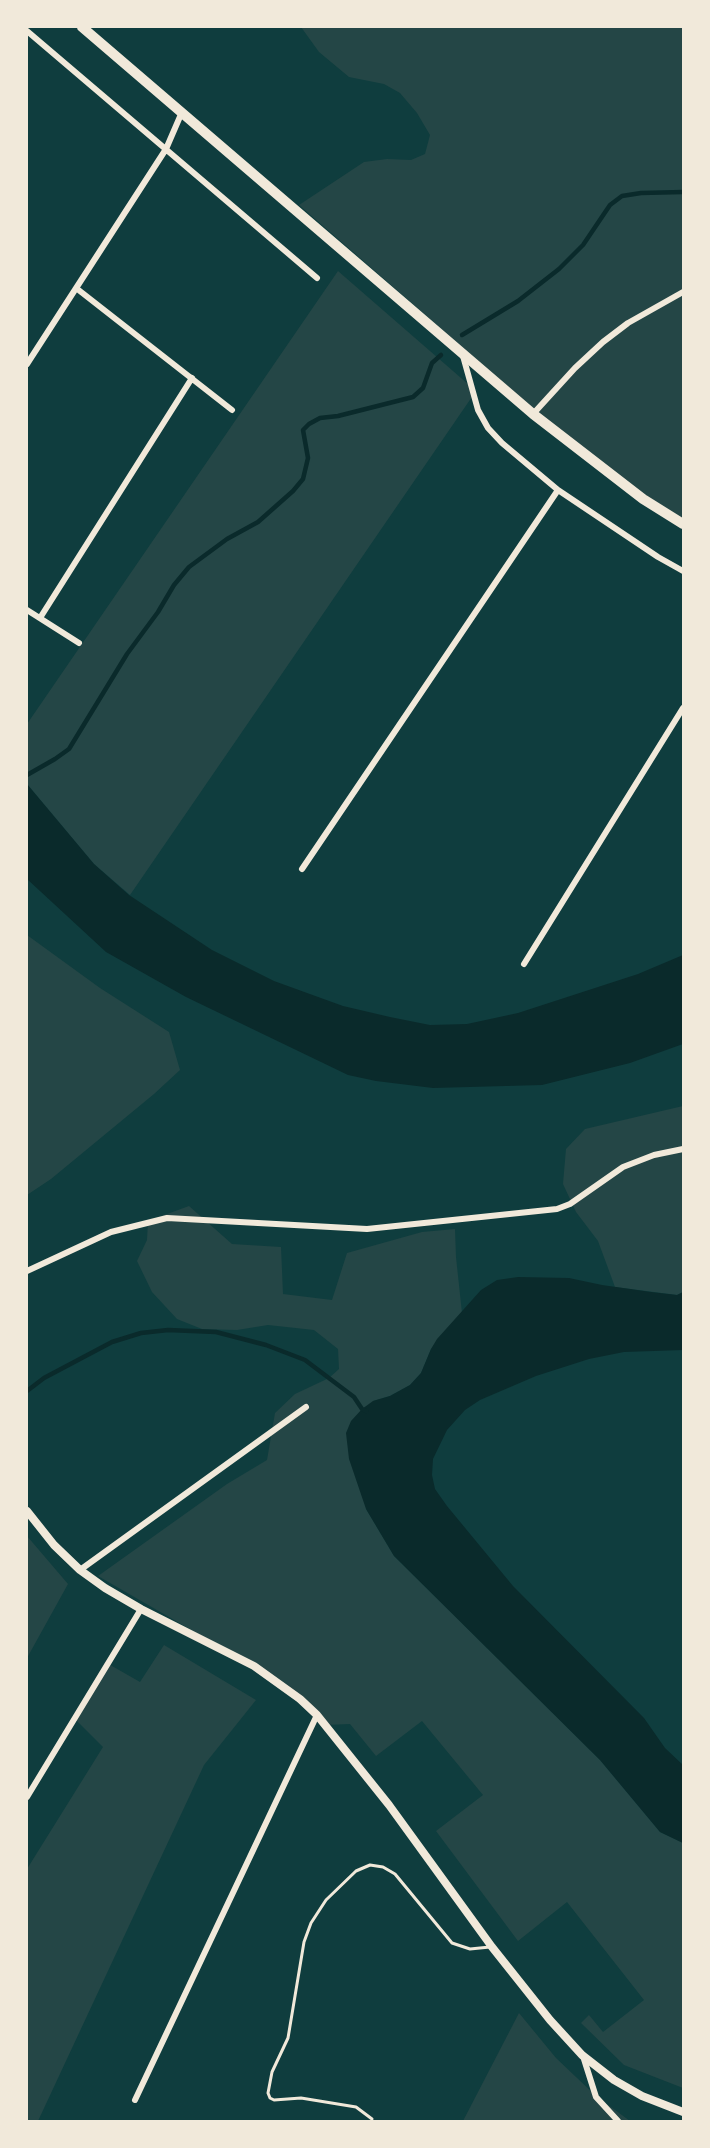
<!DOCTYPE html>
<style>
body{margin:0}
#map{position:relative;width:710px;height:2148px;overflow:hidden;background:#0f3d3e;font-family:"Fira Sans",sans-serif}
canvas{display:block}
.frame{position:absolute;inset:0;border:28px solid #f1e9da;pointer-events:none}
</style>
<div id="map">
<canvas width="710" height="2148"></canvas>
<div class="frame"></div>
</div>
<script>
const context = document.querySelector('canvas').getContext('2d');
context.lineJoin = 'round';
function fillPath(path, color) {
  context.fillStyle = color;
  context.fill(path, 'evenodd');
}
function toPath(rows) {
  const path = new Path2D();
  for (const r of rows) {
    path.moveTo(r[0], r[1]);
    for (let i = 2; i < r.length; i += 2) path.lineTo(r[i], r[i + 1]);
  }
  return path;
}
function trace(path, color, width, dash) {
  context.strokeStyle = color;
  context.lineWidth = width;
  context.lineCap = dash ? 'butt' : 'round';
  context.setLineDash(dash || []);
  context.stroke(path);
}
fillPath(toPath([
 [301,27,683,27,683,522,655,503,551,424,299,205,364,162,387,159,411,160,425,154,430,135,417,113,400,93,384,84,349,77,319,52],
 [338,271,476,391,130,895,94,864,27,784,27,724],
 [27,935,100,988,169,1032,180,1070,154,1094,51,1179,27,1195],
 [683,1106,683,1292,677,1295,615,1287,598,1241,576,1212,563,1184,566,1149,585,1129],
 [189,1206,232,1244,281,1247,283,1294,332,1300,347,1253,422,1232,455,1229,456,1257,462,1313,431,1349,421,1373,410,1385,390,1396,373,1401,366,1509,394,1556,600,1760,660,1832,683,1843,683,2088,624,2065,581,2023,589,2015,603,2032,644,2000,567,1902,518,1941,436,1831,483,1795,422,1721,376,1756,350,1724,325,1725,293,1693,214,1643,98,1576,227,1484,267,1460,275,1413,295,1394,329,1378,339,1369,338,1349,314,1330,268,1325,237,1330,202,1329,177,1319,152,1292,137,1261,147,1240,148,1221],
 [27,1536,68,1584,27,1658],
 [164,1645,256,1700,204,1765,38,2121,27,2121,27,1869,103,1747,73,1717,105,1662,140,1682],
 [519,2013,556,2058,596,2096,630,2121,463,2121]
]), '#244646');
fillPath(toPath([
 [27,784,94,864,129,895,212,950,274,981,343,1006,390,1017,430,1025,467,1024,518,1013,638,974,683,955,683,1044,630,1063,542,1085,433,1088,376,1081,348,1075,186,997,106,952,27,879],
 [518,1277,569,1278,602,1285,651,1292,677,1295,683,1292,683,1350,624,1352,589,1359,536,1376,480,1400,465,1410,447,1430,433,1459,432,1475,435,1489,447,1506,513,1586,644,1718,665,1748,683,1765,683,1843,660,1832,600,1760,394,1556,366,1509,349,1459,346,1433,351,1421,362,1409,373,1401,390,1396,410,1385,421,1373,431,1349,437,1339,481,1290,497,1280]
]), '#0a2a2b');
trace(toPath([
 [462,335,518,301,559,269,583,245,610,205,622,196,641,193,683,192],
 [27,775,55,759,69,749,127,654,158,612,174,585,189,567,227,539,258,522,293,491,303,479,308,458,303,430,309,424,320,418,338,416,413,397,423,388,432,363,441,355],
 [27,1391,44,1378,112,1342,141,1333,168,1330,216,1332,266,1345,305,1360,354,1397,362,1409,366,1411]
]), '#0a2a2b', 4.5);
trace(toPath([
 [372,2119,356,2107,301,2098,274,2100,270,2098,268,2093,272,2072,288,2038,304,1942,311,1923,326,1900,356,1871,370,1865,383,1867,395,1874,452,1943,470,1949,490,1947]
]), '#f1e9da', 3);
trace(toPath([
 [27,31,317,278],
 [76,288,232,410],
 [463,356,478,410,488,428,502,443,558,490,658,557,683,571],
 [27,364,166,149,182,112],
 [533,414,575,368,603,342,628,323,683,292],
 [27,610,79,643],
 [40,618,192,378],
 [302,869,558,490],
 [524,964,683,708],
 [27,1271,111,1232,167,1218,367,1229,557,1209,570,1204,623,1167,654,1155,683,1149],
 [80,1570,306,1407],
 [27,1797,141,1609],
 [583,2056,596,2097,618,2121],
 [135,2100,317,1715]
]), '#f1e9da', 6);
trace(toPath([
 [27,1511,54,1545,80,1570,105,1588,141,1609,254,1666,300,1699,317,1715,389,1805,492,1947,550,2020,582,2055,614,2080,642,2096,683,2112]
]), '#f1e9da', 8);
trace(toPath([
 [82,27,533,414,643,499,683,524]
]), '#f1e9da', 10);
</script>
